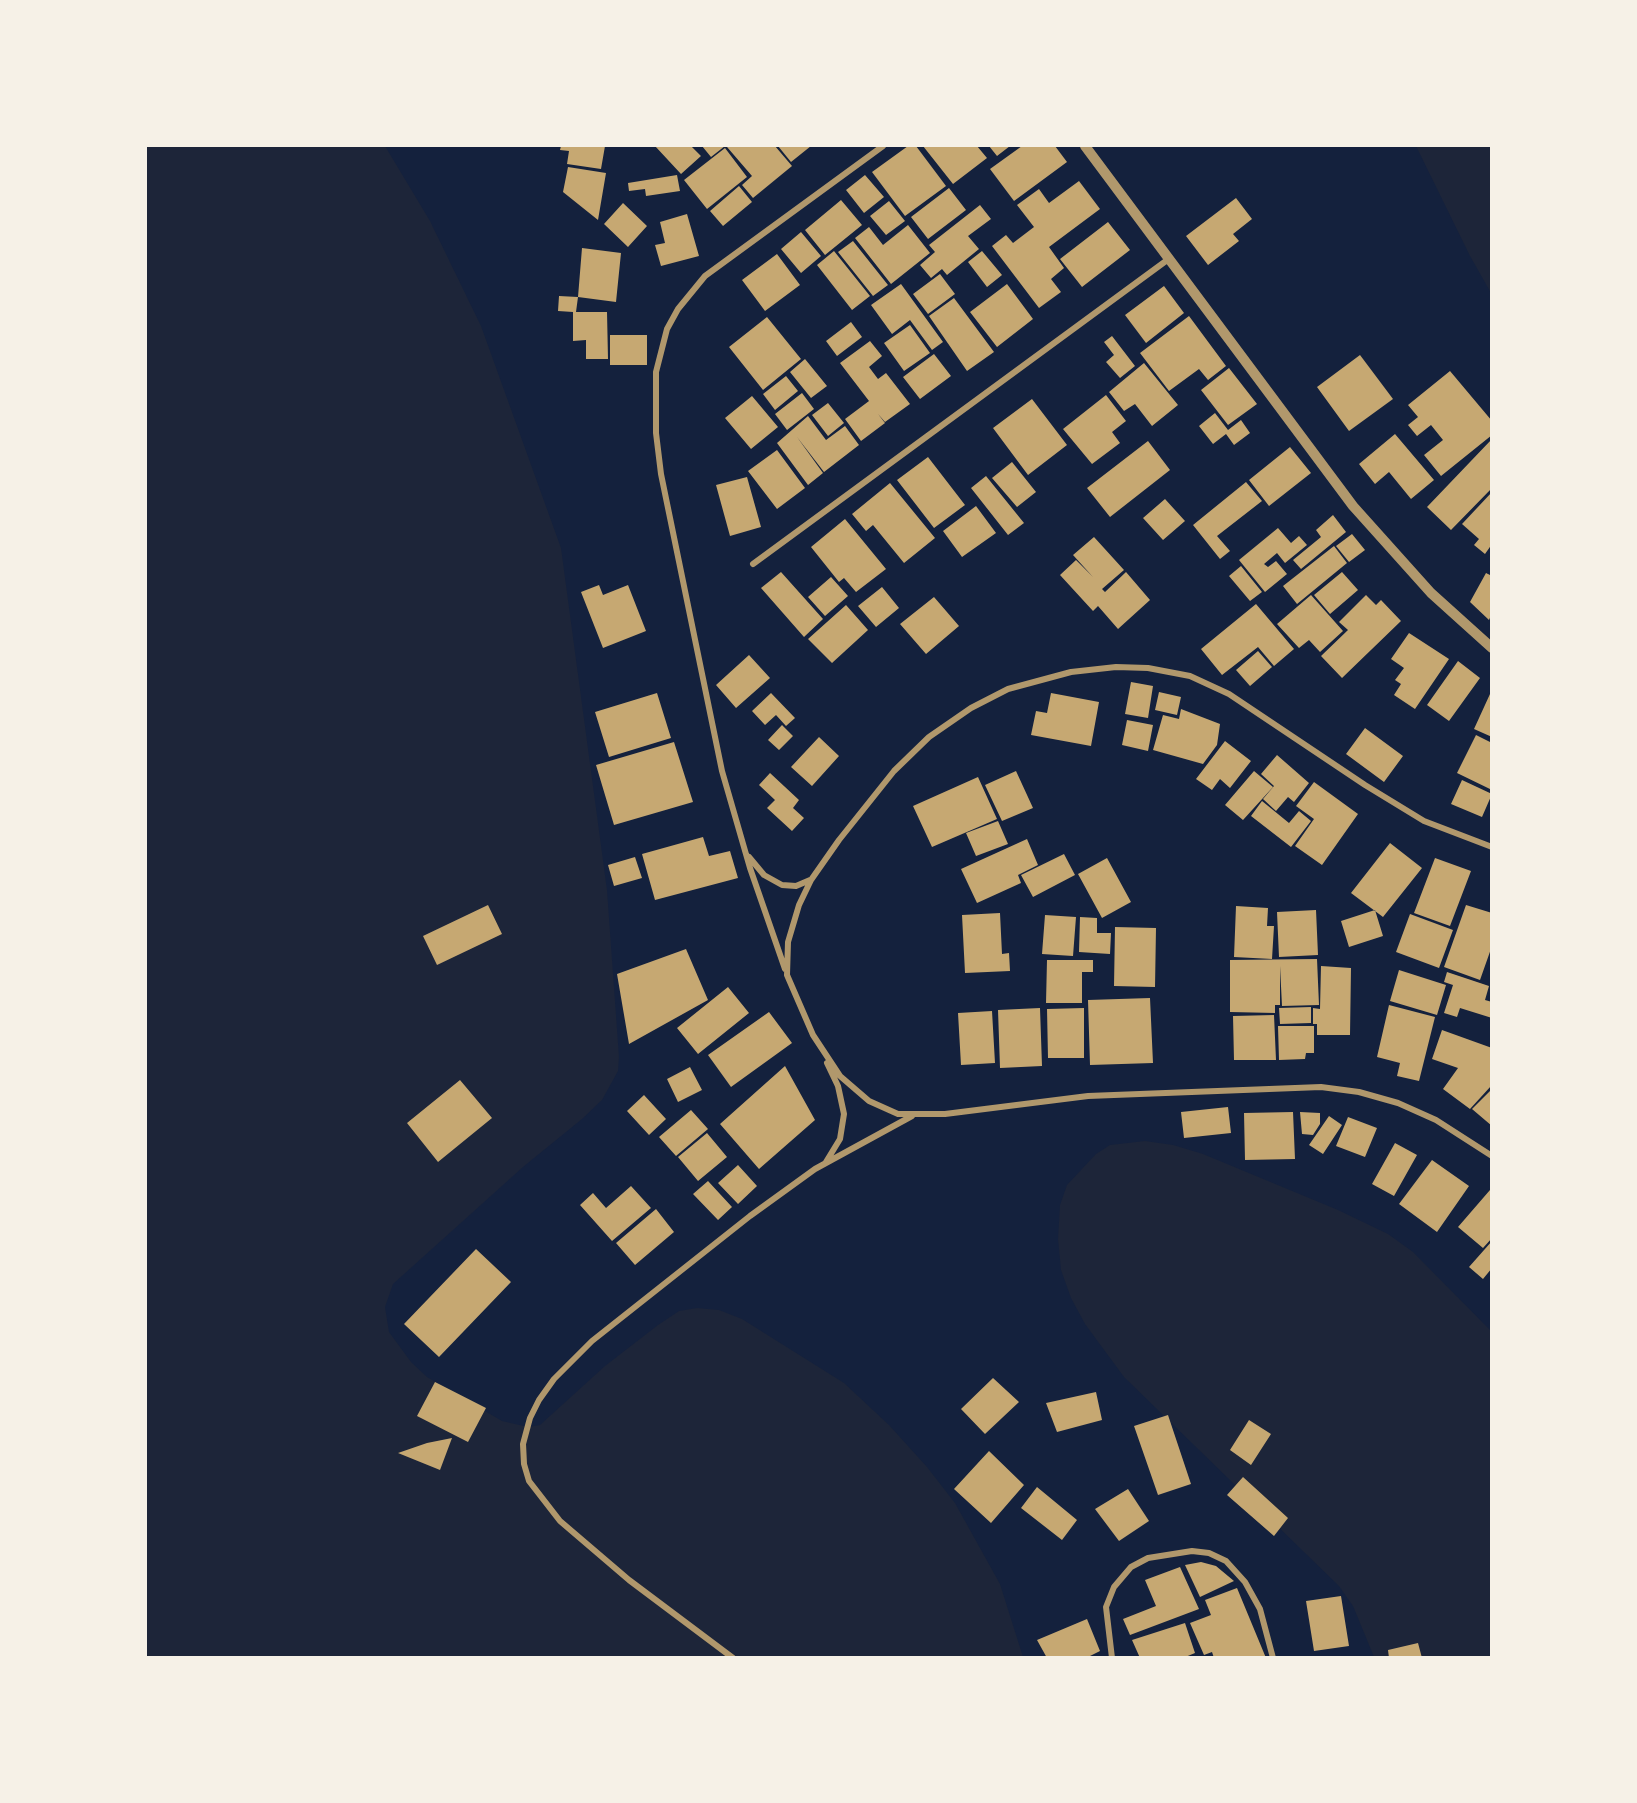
<!DOCTYPE html>
<style>
body{margin:0}
#map{position:relative;width:1637px;height:1803px;overflow:hidden;background:#14213d;font-family:"Alegreya Sans",sans-serif}
canvas{display:block}
.frame{position:absolute;inset:0;border:147px solid #f6f1e7;pointer-events:none}
</style>
<div id="map">
<canvas width="1637" height="1803"></canvas>
<div class="frame"></div>
</div>
<script>
const context = document.querySelector('canvas').getContext('2d');
context.lineJoin = 'round';
function fillPath(path, color) {
  context.fillStyle = color;
  context.fill(path, 'evenodd');
}
function toPath(rows) {
  const path = new Path2D();
  for (const r of rows) {
    path.moveTo(r[0], r[1]);
    for (let i = 2; i < r.length; i += 2) path.lineTo(r[i], r[i + 1]);
  }
  return path;
}
function trace(path, color, width, dash) {
  context.strokeStyle = color;
  context.lineWidth = width;
  context.lineCap = dash ? 'butt' : 'round';
  context.setLineDash(dash || []);
  context.stroke(path);
}
fillPath(toPath([
 [146,146,385,146,430,221,481,326,561,548,607,890,619,1057,618,1071,602,1100,582,1119,523,1167,393,1284,385,1307,389,1332,411,1362,427,1377,502,1421,528,1427,540,1425,605,1366,658,1325,679,1311,697,1308,719,1310,742,1319,844,1383,889,1425,927,1467,955,1503,1000,1584,1023,1657,146,1658],
 [1416,146,1491,146,1491,293,1470,256],
 [1145,1141,1173,1145,1203,1154,1338,1210,1388,1234,1413,1252,1491,1331,1491,1657,1374,1657,1353,1606,1339,1586,1124,1377,1085,1324,1071,1298,1061,1270,1058,1239,1060,1205,1067,1185,1096,1154,1110,1145]
]), '#1d2539');
fillPath(toPath([
 [561,146,605,146,601,169,567,164,569,151,560,150],
 [655,146,691,146,701,156,681,174],
 [702,146,725,146,711,157],
 [729,146,775,146,792,166,753,198,742,185,752,176,727,147],
 [778,146,811,146,791,162],
 [908,146,916,146,946,186,905,216,872,172],
 [923,146,977,146,987,158,953,184],
 [989,146,1010,146,997,156],
 [1022,146,1055,146,1067,162,1014,201,990,169],
 [725,148,747,177,707,209,684,180],
 [568,167,606,173,598,220,563,192],
 [677,175,680,191,646,196,645,189,629,191,628,183],
 [865,175,884,197,864,213,846,190],
 [1079,181,1100,209,1049,247,1064,268,1051,279,1061,292,1039,308,992,246,1006,235,1013,243,1034,227,1017,205,1039,189,1049,203],
 [739,186,752,202,723,226,710,211],
 [949,188,966,210,928,239,911,217],
 [1236,198,1252,219,1233,234,1239,241,1208,265,1186,236],
 [841,200,862,225,825,255,805,230],
 [889,201,905,221,886,235,870,216],
 [623,203,647,226,628,247,604,224],
 [980,205,991,219,968,236,979,249,947,275,942,269,931,278,920,265,935,252,929,245],
 [687,214,699,256,661,266,655,245,665,243,660,222],
 [1108,222,1130,250,1082,287,1060,259],
 [908,225,930,253,891,284,855,238,869,227,883,245],
 [801,232,821,256,801,273,781,249],
 [853,241,888,285,873,296,838,252],
 [582,248,621,253,616,302,578,297],
 [834,251,870,296,852,310,817,265],
 [982,251,1002,275,987,287,968,262],
 [777,254,800,285,765,311,742,280],
 [940,274,955,294,928,314,913,294],
 [901,284,943,342,932,350,910,320,892,334,871,305],
 [1007,284,1033,319,997,347,970,312],
 [1164,286,1184,313,1146,343,1125,315],
 [559,296,578,297,576,312,607,312,608,359,586,359,586,340,573,341,573,312,558,311],
 [954,298,994,352,967,371,929,316],
 [1189,316,1226,366,1208,380,1199,369,1169,391,1140,353],
 [767,317,801,359,763,390,729,347],
 [851,322,862,337,837,356,826,341],
 [910,325,930,353,904,371,884,343],
 [610,335,647,335,647,365,610,365],
 [1112,336,1135,366,1120,378,1106,362,1114,355,1104,342],
 [870,341,882,356,869,367,878,379,886,373,910,404,885,422,878,414,885,423,861,441,845,419,869,401,840,363],
 [934,354,951,376,920,399,903,377],
 [1360,355,1393,399,1349,431,1317,387],
 [805,359,827,386,811,398,790,372],
 [1144,363,1178,405,1152,426,1135,404,1124,411,1109,392],
 [1229,368,1257,404,1228,425,1201,390],
 [1450,371,1492,421,1492,435,1441,476,1424,455,1443,440,1431,425,1417,436,1408,425,1418,417,1408,405],
 [786,376,798,391,775,410,763,394],
 [802,393,814,409,787,430,775,414],
 [1106,395,1126,421,1112,432,1120,443,1092,464,1063,429],
 [752,396,778,427,751,449,725,418],
 [1032,399,1067,445,1028,475,993,428],
 [828,403,844,423,828,436,812,415],
 [1215,413,1228,430,1241,420,1250,433,1234,445,1226,434,1213,444,1199,426],
 [808,416,826,440,845,426,859,445,824,472,797,437,823,473,808,485,777,443],
 [1395,434,1434,480,1411,499,1389,472,1375,484,1359,464],
 [1492,439,1492,488,1451,530,1427,507],
 [1148,441,1170,470,1110,517,1087,488],
 [1290,447,1311,473,1269,506,1249,480],
 [777,450,805,488,777,509,748,471],
 [928,457,965,505,934,528,897,480],
 [1012,462,1036,492,1017,507,992,478],
 [986,476,1024,523,1008,535,971,488],
 [747,477,761,527,730,536,716,485],
 [1246,482,1262,501,1217,536,1230,551,1220,559,1193,525],
 [890,483,935,538,904,563,873,525,866,531,852,514],
 [1492,492,1492,544,1485,554,1474,545,1479,539,1462,524],
 [1165,499,1185,521,1163,540,1143,518],
 [976,506,996,533,962,557,943,531],
 [1333,515,1346,532,1301,569,1293,560,1321,537,1316,530],
 [845,519,886,569,856,592,844,578,839,582,811,547],
 [1278,528,1291,543,1299,536,1307,545,1285,563,1277,553,1264,564,1268,567,1276,561,1287,574,1265,592,1239,560],
 [1352,534,1365,550,1349,562,1336,546],
 [1094,537,1124,570,1102,589,1105,592,1126,572,1150,600,1118,629,1098,606,1093,611,1060,575,1076,560,1093,577,1073,555],
 [1334,546,1347,563,1297,604,1283,586],
 [1241,566,1262,592,1250,601,1229,576],
 [781,572,823,619,804,637,761,588],
 [1342,572,1358,590,1330,614,1314,595],
 [1486,573,1492,576,1492,613,1489,620,1470,602],
 [831,577,848,596,825,616,808,597],
 [599,585,603,595,628,585,646,631,603,648,581,592],
 [882,587,899,608,876,627,858,606],
 [1311,595,1343,631,1320,652,1309,640,1299,648,1277,624],
 [1366,595,1376,605,1381,600,1401,621,1342,678,1321,656,1348,630,1339,622],
 [934,597,959,626,926,654,900,624],
 [1256,604,1294,649,1274,666,1258,647,1222,675,1201,649],
 [846,605,868,630,832,663,808,639],
 [1409,633,1449,659,1415,709,1394,695,1401,684,1395,680,1404,668,1391,659],
 [1258,651,1272,667,1250,686,1236,670],
 [749,655,770,678,736,708,716,685],
 [1458,661,1480,678,1449,721,1427,705],
 [1131,682,1153,686,1148,718,1125,714],
 [1159,692,1181,697,1177,715,1155,710],
 [657,693,671,738,609,757,595,712],
 [771,693,795,718,786,726,776,715,765,725,752,711],
 [1051,693,1099,702,1091,746,1031,735,1036,711,1047,713],
 [1490,694,1492,695,1492,737,1474,729],
 [1181,709,1220,724,1217,745,1203,764,1153,750,1163,715,1179,719],
 [1127,720,1153,725,1148,751,1122,745],
 [782,725,793,736,779,750,768,740],
 [1365,728,1403,756,1384,782,1346,754],
 [1476,735,1492,743,1492,790,1457,773],
 [819,737,839,756,812,786,791,767],
 [1225,741,1251,761,1230,788,1220,779,1212,790,1196,779],
 [674,742,693,802,614,825,596,765],
 [1277,755,1309,783,1294,802,1288,797,1276,811,1263,799,1274,786,1261,774],
 [1016,771,1033,808,1002,821,985,785],
 [1254,771,1273,787,1243,820,1225,805],
 [770,773,799,800,793,808,804,818,792,831,767,808,775,800,759,785],
 [978,777,997,819,932,847,913,806],
 [1462,780,1492,794,1482,817,1451,804],
 [1314,782,1358,814,1322,865,1295,846,1314,819,1296,806],
 [1262,801,1289,823,1299,811,1311,821,1291,847,1251,816],
 [998,821,1008,844,976,856,966,833],
 [703,837,709,856,730,851,738,878,655,900,642,854],
 [1027,839,1038,865,1018,875,1021,883,977,903,961,869],
 [1390,843,1422,868,1383,917,1351,893],
 [1064,854,1075,875,1033,897,1021,875],
 [635,857,642,878,614,886,608,865],
 [1107,858,1131,902,1102,918,1078,874],
 [1435,858,1471,871,1450,926,1414,913],
 [488,905,502,934,437,965,423,936],
 [1466,905,1492,913,1492,946,1480,980,1444,967],
 [1236,906,1268,908,1267,926,1274,926,1272,959,1234,957],
 [1316,910,1318,955,1279,957,1277,912],
 [1375,910,1383,936,1349,947,1341,921],
 [1000,913,1002,954,1009,953,1010,971,965,973,962,915],
 [1410,914,1453,930,1439,968,1396,952],
 [1045,915,1076,917,1073,956,1042,954],
 [1080,917,1097,918,1097,933,1111,933,1110,954,1079,952],
 [1115,927,1156,928,1155,987,1114,986],
 [686,949,708,1000,629,1044,617,974],
 [1317,959,1319,1005,1282,1006,1280,966,1280,1005,1275,1005,1275,1013,1230,1012,1230,960],
 [1047,960,1093,960,1093,972,1082,972,1082,1003,1046,1003],
 [1321,966,1351,968,1350,1035,1317,1035,1317,1024,1313,1024,1313,1008,1320,1009],
 [1399,970,1446,985,1437,1015,1390,1001],
 [1447,972,1489,986,1485,1000,1492,1002,1492,1018,1460,1008,1457,1017,1444,1013,1453,985,1444,982],
 [728,987,749,1013,698,1054,677,1028],
 [1150,998,1153,1063,1090,1065,1088,1000],
 [1389,1005,1435,1017,1419,1081,1397,1076,1400,1063,1377,1057],
 [1311,1007,1311,1023,1280,1024,1279,1008],
 [1040,1008,1042,1066,1000,1068,998,1010],
 [1084,1008,1084,1058,1048,1058,1047,1009],
 [992,1011,995,1063,961,1065,958,1013],
 [769,1012,792,1043,731,1087,708,1055],
 [1274,1015,1276,1060,1234,1060,1233,1016],
 [1278,1026,1314,1026,1314,1053,1306,1053,1305,1059,1279,1060],
 [1442,1030,1492,1048,1491,1086,1470,1109,1443,1089,1458,1068,1432,1059],
 [785,1066,815,1120,759,1169,720,1124],
 [690,1067,702,1090,678,1102,667,1079],
 [460,1080,492,1118,438,1162,407,1123],
 [1492,1089,1492,1126,1472,1109],
 [644,1095,666,1119,649,1135,627,1111],
 [1228,1107,1231,1133,1184,1138,1181,1112],
 [691,1110,708,1129,676,1156,659,1137],
 [1293,1112,1295,1159,1245,1160,1244,1113],
 [1300,1112,1320,1113,1320,1124,1313,1135,1302,1134],
 [1329,1116,1342,1125,1323,1154,1309,1145],
 [1348,1117,1377,1128,1365,1157,1336,1146],
 [707,1133,727,1157,698,1181,678,1157],
 [1395,1143,1417,1155,1394,1196,1372,1184],
 [1432,1160,1469,1186,1437,1232,1399,1204],
 [738,1165,757,1186,738,1204,718,1183],
 [708,1181,732,1207,718,1220,693,1194],
 [631,1186,651,1208,612,1241,580,1205,593,1193,606,1208],
 [1490,1190,1492,1238,1483,1248,1458,1227],
 [656,1209,674,1232,635,1265,616,1243],
 [1492,1241,1492,1268,1483,1279,1469,1267],
 [476,1249,511,1282,439,1357,404,1324],
 [993,1378,1019,1402,985,1434,961,1409],
 [435,1382,486,1408,468,1442,417,1416],
 [1096,1392,1102,1420,1057,1432,1046,1403],
 [1168,1415,1191,1484,1158,1495,1134,1426],
 [1249,1420,1271,1434,1251,1465,1230,1450],
 [452,1438,440,1470,398,1453,427,1443],
 [989,1451,1024,1485,991,1523,954,1489],
 [1243,1477,1288,1518,1274,1536,1227,1495],
 [1037,1487,1077,1520,1062,1540,1021,1508],
 [1128,1489,1149,1521,1119,1541,1095,1509],
 [1201,1562,1216,1566,1234,1581,1200,1597,1185,1565],
 [1180,1567,1199,1609,1130,1635,1123,1619,1156,1606,1145,1580],
 [1237,1588,1266,1658,1214,1658,1212,1652,1204,1655,1190,1623,1211,1615,1205,1600],
 [1341,1596,1349,1646,1314,1651,1306,1601],
 [1087,1619,1100,1651,1086,1658,1047,1658,1037,1640],
 [1185,1623,1195,1653,1183,1658,1140,1658,1132,1640],
 [1418,1643,1422,1658,1389,1658,1388,1650]
]), '#c6a872');
trace(toPath([
 [753,564,1170,258],
 [1492,847,1424,821,1365,785,1229,694,1190,676,1148,668,1116,667,1071,672,1008,689,971,708,929,737,894,771,839,840,811,880,799,905,788,942,787,975,813,1035,840,1076,869,1101,898,1114,945,1114,1088,1096,1321,1087,1359,1092,1398,1103,1436,1120,1492,1156],
 [749,857,764,875,782,885,796,886,810,880],
 [785,969,750,868,722,771,661,474,656,433,656,372,667,329,678,309,705,276,883,146],
 [826,1162,840,1139,844,1114,838,1086,827,1063],
 [733,1658,629,1580,560,1521,529,1481,524,1464,523,1444,530,1418,539,1400,554,1379,592,1341,750,1216,815,1169,912,1116],
 [1112,1658,1106,1607,1114,1587,1131,1567,1148,1558,1192,1551,1209,1553,1226,1561,1245,1582,1260,1609,1273,1658]
]), '#b1986c', 6);
trace(toPath([
 [1085,146,1353,506,1431,593,1492,648]
]), '#b1986c', 10);
</script>
